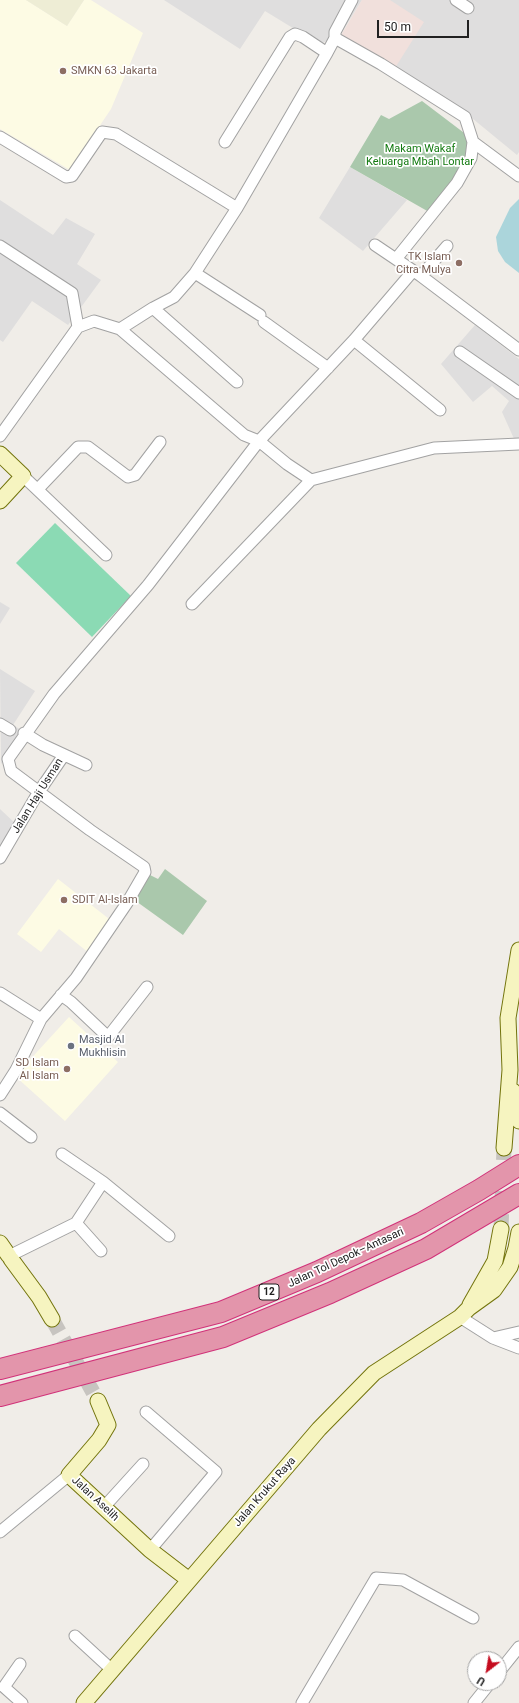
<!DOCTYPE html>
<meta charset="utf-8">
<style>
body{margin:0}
#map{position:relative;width:519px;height:1703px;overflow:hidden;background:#f0ede8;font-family:Roboto,sans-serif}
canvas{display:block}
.north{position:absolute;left:467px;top:1651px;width:40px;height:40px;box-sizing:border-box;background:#fff;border:1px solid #a6a6a6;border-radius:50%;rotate:211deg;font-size:11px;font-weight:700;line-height:16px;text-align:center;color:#212121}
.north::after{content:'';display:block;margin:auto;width:14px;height:18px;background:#c50c1f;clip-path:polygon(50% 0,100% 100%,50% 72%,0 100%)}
.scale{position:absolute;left:377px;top:20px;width:92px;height:18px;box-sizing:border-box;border:2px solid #212121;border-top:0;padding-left:5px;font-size:12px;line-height:14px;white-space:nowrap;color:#212121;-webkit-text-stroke:3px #fff;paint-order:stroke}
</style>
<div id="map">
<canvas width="519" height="1703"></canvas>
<div class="north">U</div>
<div class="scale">50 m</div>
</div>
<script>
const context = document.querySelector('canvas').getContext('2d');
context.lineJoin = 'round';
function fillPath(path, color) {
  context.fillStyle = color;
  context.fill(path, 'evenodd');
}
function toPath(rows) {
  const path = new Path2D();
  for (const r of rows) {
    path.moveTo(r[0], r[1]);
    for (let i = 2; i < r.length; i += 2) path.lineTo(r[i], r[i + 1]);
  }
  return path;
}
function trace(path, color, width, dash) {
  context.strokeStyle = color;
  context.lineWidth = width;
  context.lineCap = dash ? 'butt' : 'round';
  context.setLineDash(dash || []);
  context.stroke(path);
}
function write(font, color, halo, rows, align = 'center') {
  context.font = font + ' Roboto,sans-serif';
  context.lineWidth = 3.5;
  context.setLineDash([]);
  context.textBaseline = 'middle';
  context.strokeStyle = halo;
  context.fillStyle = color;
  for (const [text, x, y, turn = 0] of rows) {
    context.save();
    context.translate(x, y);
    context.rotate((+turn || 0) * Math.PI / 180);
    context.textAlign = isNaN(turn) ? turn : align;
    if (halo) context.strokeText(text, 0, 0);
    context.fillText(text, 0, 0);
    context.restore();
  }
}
fillPath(toPath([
 [164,0,362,0,339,37,319,44,265,11,240,49],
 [390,0,519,0,519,152,517,155,467,114,395,68],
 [350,167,407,200,363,251,319,218],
 [0,200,53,235,66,218,95,234,77,264,101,280,68,325,32,301,3,342,0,340],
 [475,325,519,359,519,441,515,441,502,412,509,401,492,386,473,402,441,364],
 [0,602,10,608,0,624],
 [0,669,35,691,13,725,23,731,1,764],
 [0,809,17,825,0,849]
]), '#dfdede');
fillPath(toPath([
 [0,0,26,0,67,26,84,0,91,0,143,33,111,109,70,170,0,129],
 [58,879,113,922,89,953,59,929,41,952,17,934],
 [69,1017,118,1062,65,1121,15,1076]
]), '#fdfbe4');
fillPath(toPath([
 [362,0,390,0,424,22,395,68,340,37]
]), '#f1e0dc');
fillPath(toPath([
 [26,0,84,0,67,26]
]), '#eeedd5');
fillPath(toPath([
 [422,101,480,145,429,212,350,167,381,115,389,119],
 [165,869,207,901,183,935,133,899,150,875,158,879]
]), '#aac8ac');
fillPath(toPath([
 [55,523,131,596,92,637,16,563]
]), '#8bdab4');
fillPath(toPath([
 [519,199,519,273,505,262,498,251,496,237,510,208]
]), '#abd5db');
trace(toPath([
 [501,1229,504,1148],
 [52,1319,98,1401]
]), '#c7c4c0', 15, [15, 8]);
const street = toPath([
 [456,0,468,8],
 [335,38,381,64,465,117,473,142,471,158,457,183,396,259],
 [0,137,66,177,72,176,102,132,116,134,237,208],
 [225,142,290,37,295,34,303,37,327,53],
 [473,142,519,176],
 [375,245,421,276,519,350],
 [0,246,72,293,78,327],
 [195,273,260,315],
 [421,276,447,246],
 [153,308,237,382],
 [264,322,328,368],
 [120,329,244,435,259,441,287,464,311,480,192,604],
 [354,340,440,410],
 [460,352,519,393],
 [0,436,78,327,94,321,120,329,153,308,174,297,195,273,237,208,327,53,335,38,335,32,352,0],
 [23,476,106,555],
 [311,480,434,448,519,444],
 [38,489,78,447,88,447,128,477,135,475,160,442],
 [0,724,10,730],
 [24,733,43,745,86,765],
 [0,858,38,793,64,755],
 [0,993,41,1019],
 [61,995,71,1002,108,1037,147,987],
 [0,1095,16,1070,41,1019,76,978,127,903,145,872,144,867,90,830,11,771,8,759,54,694,148,585,259,441,354,340,413,271],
 [0,1113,31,1137],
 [62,1154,103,1182,76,1223],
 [103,1182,169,1236],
 [11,1259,9,1256,76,1223,101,1251],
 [460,1317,493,1338,519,1348],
 [493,1338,519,1332],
 [146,1412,216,1472,150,1550],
 [104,1507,143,1464],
 [0,1532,69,1475],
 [75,1636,112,1670],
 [20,1664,4,1687,22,1703],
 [499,1672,519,1647],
 [302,1703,376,1578,403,1580,473,1618],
 [474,1703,490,1683]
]);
const secondary = toPath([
 [0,454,23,476,0,501],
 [513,1091,519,1121],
 [504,1148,510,1070,508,1018,519,950],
 [0,1243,9,1256],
 [11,1259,39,1297,52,1319],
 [470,1305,495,1261,501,1229],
 [98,1401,108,1425,99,1440,69,1475,150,1550,189,1580],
 [84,1703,319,1429,374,1373,460,1317,469,1308,494,1290,510,1267,516,1248,519,1232]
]);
const highway = toPath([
 [0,1369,221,1312,317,1272,421,1223,479,1190,519,1165],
 [0,1396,223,1337,330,1293,426,1249,519,1194]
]);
trace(street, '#a2a2a2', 13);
trace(secondary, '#73740c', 17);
trace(highway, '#d13279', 22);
trace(street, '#fff', 11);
trace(secondary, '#f6f4c0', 15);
trace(highway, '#e395ab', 20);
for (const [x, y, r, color] of [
 [63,71,4,"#8d6e63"],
 [459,263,4,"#8d6e63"],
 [64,900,4,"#8d6e63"],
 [71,1046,4,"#6b7280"],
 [67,1069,4,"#8d6e63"]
]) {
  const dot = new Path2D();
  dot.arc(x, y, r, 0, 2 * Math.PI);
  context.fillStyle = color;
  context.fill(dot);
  trace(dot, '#fff', 1.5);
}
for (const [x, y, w] of [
 [269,1292,20]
]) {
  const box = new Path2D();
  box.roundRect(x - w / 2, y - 8, w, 16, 3);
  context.fillStyle = '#fff';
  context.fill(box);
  trace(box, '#212121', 1);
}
write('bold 10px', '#212121', null, [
 ["12",269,1292]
]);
write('11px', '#785e54', '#fff', [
 ["SMKN 63 Jakarta",71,71],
 ["TK Islam",451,257,"right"],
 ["Citra Mulya",451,270,"right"],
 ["SDIT Al-Islam",72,900],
 ["SD Islam",59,1063,"right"],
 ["Al Islam",59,1076,"right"]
], 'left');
write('11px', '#147b12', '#fff', [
 ["Makam Wakaf",420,149],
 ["Keluarga Mbah Lontar",420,162]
]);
write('11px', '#212121', '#fff', [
 ["Jalan Haji Usman",38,796,-58],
 ["Jalan Tol Depok–Antasari",346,1258,-25],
 ["Jalan Krukut Raya",265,1492,-49],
 ["Jalan Aselih",95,1499,43]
]);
write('11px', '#5b616d', '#fff', [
 ["Masjid Al",79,1040],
 ["Mukhlisin",79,1053]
], 'left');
</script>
